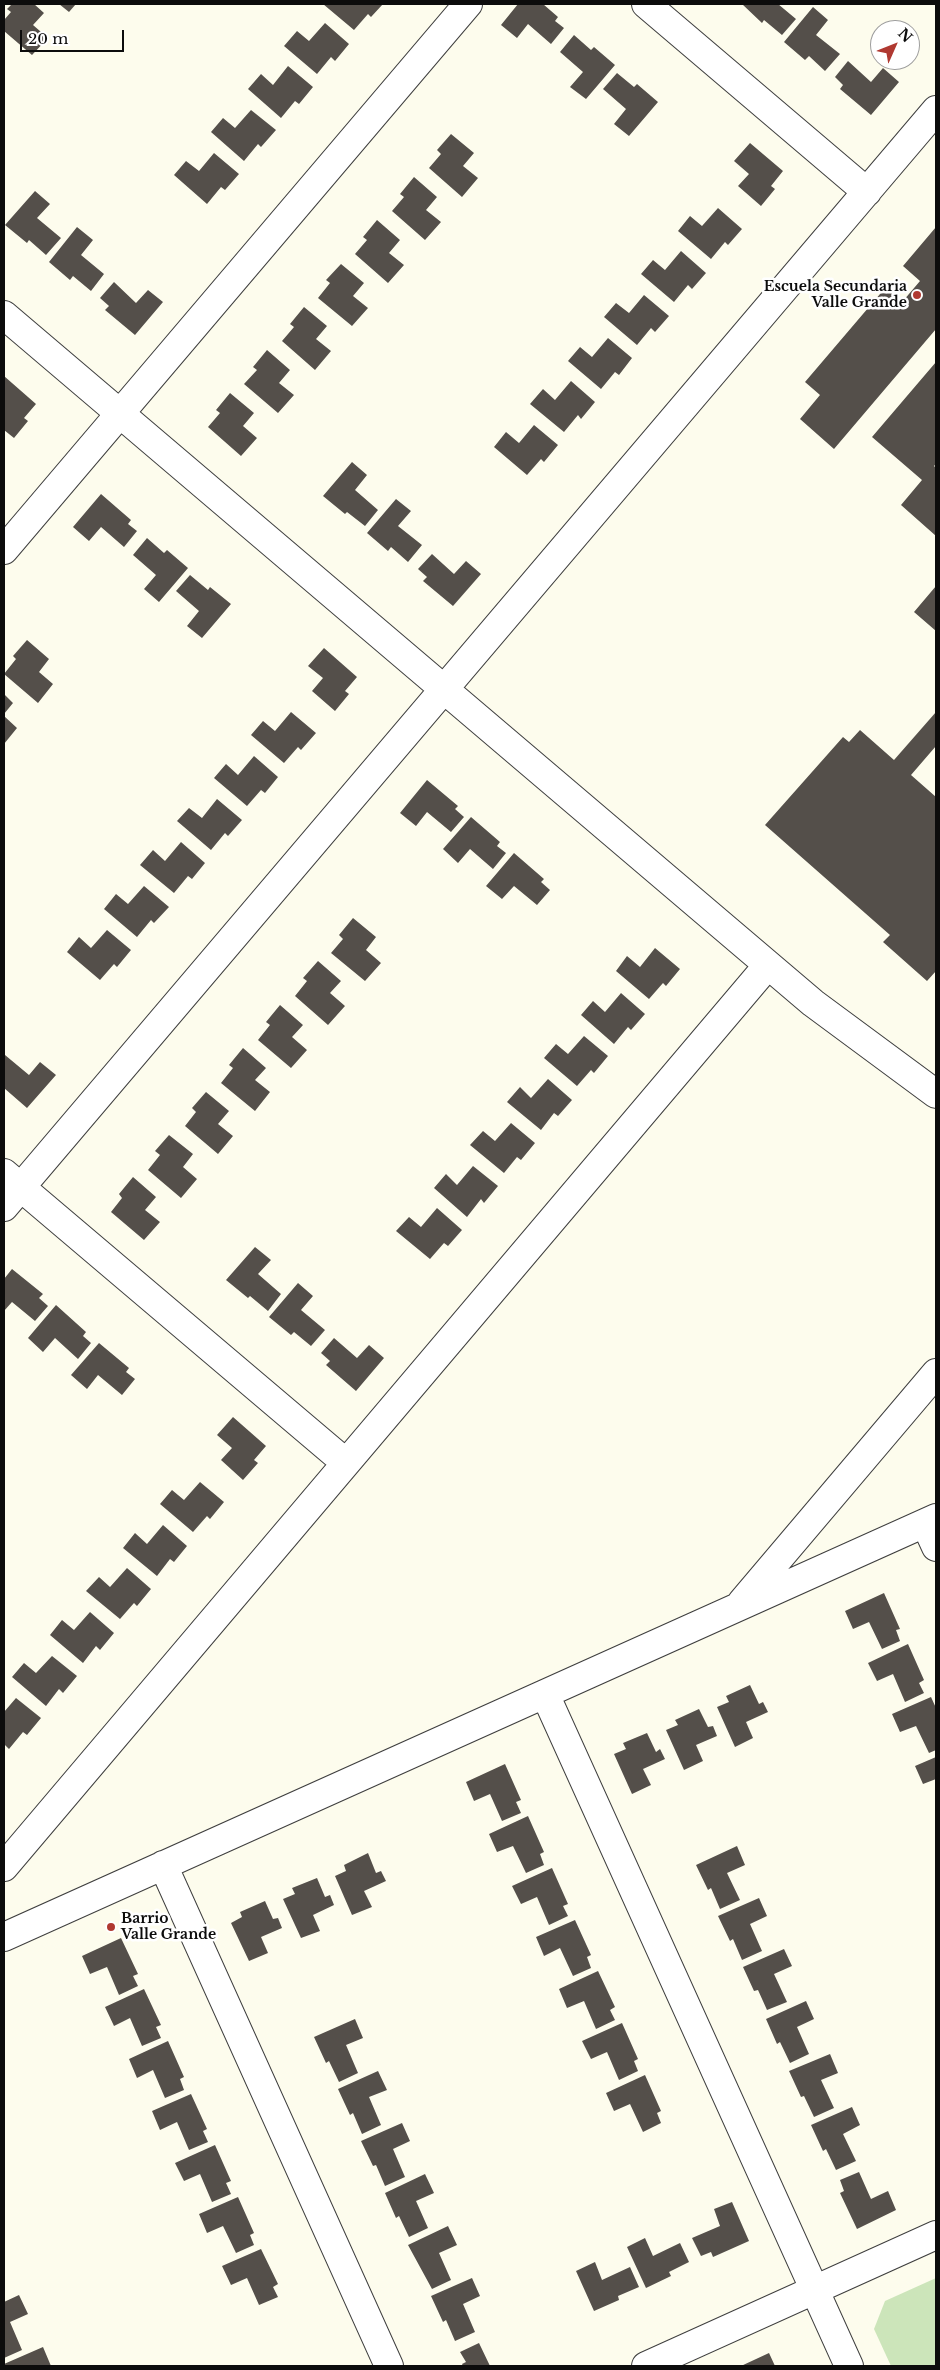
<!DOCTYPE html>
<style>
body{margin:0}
#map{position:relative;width:940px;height:2370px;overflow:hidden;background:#fdfced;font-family:"Libre Baskerville",serif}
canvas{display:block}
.frame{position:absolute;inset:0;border:5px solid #0c0c0c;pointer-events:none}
.north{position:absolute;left:870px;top:20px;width:50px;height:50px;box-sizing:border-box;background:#fff;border:1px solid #9e9e9e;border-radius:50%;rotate:46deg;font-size:14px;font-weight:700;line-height:20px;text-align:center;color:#0c0c0c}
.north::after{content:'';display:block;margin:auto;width:18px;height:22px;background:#b03931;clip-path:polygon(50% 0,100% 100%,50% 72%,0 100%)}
.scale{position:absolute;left:20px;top:30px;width:104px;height:22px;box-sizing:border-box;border:2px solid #0c0c0c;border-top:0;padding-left:6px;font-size:15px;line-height:18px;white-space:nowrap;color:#0c0c0c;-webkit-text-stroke:4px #fff;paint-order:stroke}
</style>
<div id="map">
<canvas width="940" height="2370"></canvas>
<div class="frame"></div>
<div class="north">N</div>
<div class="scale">20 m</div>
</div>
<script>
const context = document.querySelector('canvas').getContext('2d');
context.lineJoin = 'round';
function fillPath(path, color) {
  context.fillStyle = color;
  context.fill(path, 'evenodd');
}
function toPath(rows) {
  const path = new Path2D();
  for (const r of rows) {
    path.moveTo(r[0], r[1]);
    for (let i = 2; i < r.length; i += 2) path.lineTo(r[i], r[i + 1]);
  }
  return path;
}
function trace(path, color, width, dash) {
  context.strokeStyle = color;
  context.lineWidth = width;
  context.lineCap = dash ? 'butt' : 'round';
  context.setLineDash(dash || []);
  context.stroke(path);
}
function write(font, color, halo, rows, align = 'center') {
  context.font = font + ' "Libre Baskerville",serif';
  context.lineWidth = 5;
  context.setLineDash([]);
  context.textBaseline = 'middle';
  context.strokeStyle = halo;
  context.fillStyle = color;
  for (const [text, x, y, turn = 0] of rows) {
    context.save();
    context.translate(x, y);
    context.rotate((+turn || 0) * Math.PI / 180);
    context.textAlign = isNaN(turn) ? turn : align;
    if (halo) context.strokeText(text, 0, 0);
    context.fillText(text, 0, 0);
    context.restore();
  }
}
fillPath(toPath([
 [936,2278,936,2366,891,2366,874,2329,885,2301]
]), '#cce5ba');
fillPath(toPath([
 [12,4,34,4,44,13,33,25,48,38,32,55,4,31,4,20,11,12,7,9],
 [59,4,76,4,69,12],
 [323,4,383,4,371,17,368,14,354,30],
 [518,4,543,4,558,17,555,21,564,28,551,44,528,24,517,38,501,25],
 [742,4,778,4,796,19,782,35,764,20,762,23],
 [813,7,828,20,816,35,840,54,825,71,809,56,805,60,784,42],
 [325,23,349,44,335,61,331,57,317,74,284,46,297,31,309,41],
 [574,35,591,50,594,47,615,65,586,99,570,87,583,72,560,52],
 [848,61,871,82,883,68,899,82,871,115,840,89,843,85,835,77],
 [288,66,313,87,299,104,295,101,281,118,248,89,261,74,273,85],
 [617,73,634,87,637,84,658,102,629,136,614,124,626,109,603,89],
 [251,110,276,130,261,147,258,144,244,161,211,132,223,118,235,128],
 [451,134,474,153,463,166,478,178,462,197,429,168,441,154,437,150],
 [750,143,783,171,771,186,775,189,761,206,738,186,749,174,734,161],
 [214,153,239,174,225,190,221,187,207,204,174,175,186,161,199,171],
 [414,177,437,197,426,210,441,222,425,240,392,211,404,197,400,194],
 [35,191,50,204,37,218,61,238,46,255,29,240,27,243,5,225],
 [718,208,742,229,728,245,725,242,711,259,678,231,690,216,702,226],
 [377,220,400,240,389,253,404,265,388,283,355,254,367,240,363,237],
 [77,227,93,240,81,255,104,274,91,291,73,276,70,280,49,262],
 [936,227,936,329,834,449,800,419,820,395,805,382,886,287,903,301,920,281,903,266],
 [681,251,706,273,692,289,688,285,674,302,641,274,653,260,665,270],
 [341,264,364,283,353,296,368,308,352,326,318,298,330,283,326,280],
 [114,282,136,303,148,290,163,302,135,335,105,310,109,306,100,298],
 [644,295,669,316,655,332,651,328,637,345,604,317,616,303,629,313],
 [304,307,327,326,316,339,331,351,315,370,282,341,294,327,290,324],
 [608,338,632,358,619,375,615,372,601,389,568,361,580,347,592,357],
 [267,350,290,370,279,383,294,395,278,413,244,384,257,370,253,367],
 [936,362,936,464,934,466,936,468,936,536,901,505,922,480,872,437],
 [4,376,36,404,24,418,28,421,14,438,4,430],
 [571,381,595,402,581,419,578,415,564,432,530,404,543,389,555,400],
 [230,393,254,413,243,426,257,438,241,456,208,427,220,413,216,410],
 [534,425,558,445,544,462,541,459,527,475,494,447,506,432,519,443],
 [352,462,367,475,355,490,378,510,365,526,347,512,345,514,323,496],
 [101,494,131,520,128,524,137,531,124,547,101,527,89,541,73,527],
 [396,499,411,511,398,526,422,545,408,562,391,547,388,551,367,533],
 [147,538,164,553,167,550,188,568,159,602,144,589,156,575,133,555],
 [432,554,454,574,466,561,481,574,453,606,423,581,427,577,418,569],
 [190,575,208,590,210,587,231,604,202,638,187,626,199,611,176,591],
 [936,586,936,631,914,612],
 [27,640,49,659,39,672,53,684,38,703,4,674,16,659,13,656],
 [324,648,357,677,345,691,349,694,335,711,312,691,323,678,308,666],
 [4,694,13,703,4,714],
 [291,712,316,733,301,750,298,747,284,763,251,735,263,721,275,731],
 [936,712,936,746,911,775,936,797,936,971,927,981,883,942,890,935,765,825,843,737,849,742,860,730,894,760],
 [4,716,17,728,4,744],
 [254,756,278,777,265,793,261,790,247,806,214,778,226,764,238,775],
 [427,780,458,806,455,809,464,817,451,832,427,812,416,826,400,813],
 [217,799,242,820,228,836,225,833,211,850,177,821,189,808,202,818],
 [471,817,500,842,497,846,506,853,493,869,470,849,458,863,443,849],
 [181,842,205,863,192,879,188,876,174,893,140,865,153,850,165,861],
 [514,853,544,879,541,882,550,890,537,905,514,886,502,899,486,886],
 [144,886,169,907,154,923,151,920,137,937,104,909,116,894,128,904],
 [353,918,376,937,366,950,381,963,365,981,331,953,343,939,339,935],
 [107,930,131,950,117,967,114,964,100,980,67,952,79,937,91,948],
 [655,948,680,969,666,986,663,983,649,999,616,971,627,956,640,967],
 [318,961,341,981,330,993,345,1006,328,1025,295,996,307,981,303,978],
 [621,993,645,1014,631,1030,628,1027,614,1044,581,1015,593,1001,605,1012],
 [280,1005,303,1025,292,1037,307,1050,291,1068,258,1040,270,1025,266,1022],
 [584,1036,608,1056,594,1073,591,1070,577,1086,544,1058,556,1044,568,1054],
 [243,1048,266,1068,255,1080,270,1092,255,1111,221,1083,233,1068,229,1065],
 [5,1055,29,1075,40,1062,56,1075,27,1108,4,1088],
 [548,1079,572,1100,558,1116,554,1113,541,1130,507,1102,520,1087,531,1098],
 [206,1092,229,1111,218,1124,233,1136,218,1154,185,1126,196,1112,192,1108],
 [511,1123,535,1143,521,1160,517,1157,504,1173,470,1145,483,1131,495,1141],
 [169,1135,193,1154,183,1167,197,1179,181,1198,148,1170,160,1155,155,1151],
 [473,1166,498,1186,484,1203,481,1199,467,1217,434,1188,446,1174,457,1185],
 [133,1177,156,1197,145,1210,160,1222,144,1240,111,1212,122,1198,119,1194],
 [437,1208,462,1230,448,1246,444,1243,430,1259,396,1231,409,1217,421,1227],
 [255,1247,271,1260,258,1274,281,1294,268,1311,250,1296,248,1298,226,1280],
 [12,1269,43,1294,39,1298,48,1306,35,1321,12,1302,4,1311,4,1279],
 [298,1283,313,1296,301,1310,325,1330,311,1346,294,1332,291,1335,269,1317],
 [56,1305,86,1332,83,1336,91,1343,78,1359,55,1338,43,1352,28,1338],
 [334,1338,357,1358,369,1345,384,1358,356,1391,326,1365,330,1361,321,1353],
 [99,1343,129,1368,126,1372,135,1379,122,1395,98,1375,87,1389,71,1375],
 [233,1417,266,1446,254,1460,258,1463,243,1480,221,1460,232,1448,217,1435],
 [200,1482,224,1502,210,1519,207,1516,193,1532,160,1504,172,1490,184,1500],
 [163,1525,187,1546,174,1562,170,1559,157,1576,123,1548,135,1533,147,1544],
 [127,1568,151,1589,137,1606,134,1603,120,1619,86,1591,99,1577,110,1587],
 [884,1593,900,1629,896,1630,900,1641,882,1649,869,1622,853,1629,845,1611],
 [90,1612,114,1633,100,1650,96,1646,83,1663,50,1635,62,1620,74,1630],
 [908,1644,924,1680,919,1683,924,1693,905,1702,893,1674,877,1681,868,1663],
 [52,1656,77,1676,63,1693,59,1689,46,1706,12,1677,24,1663,36,1673],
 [750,1685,759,1704,763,1702,768,1712,746,1722,753,1738,735,1747,717,1707,729,1702,726,1696],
 [931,1697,936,1708,936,1750,929,1753,916,1726,900,1732,892,1714],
 [16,1698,41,1718,27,1735,23,1732,9,1749,4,1744,4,1712],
 [699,1709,708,1727,713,1726,717,1736,696,1745,703,1761,684,1770,666,1730,678,1725,675,1720],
 [647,1733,656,1752,660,1749,665,1759,643,1769,651,1785,632,1794,614,1754,626,1749,623,1743],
 [936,1757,936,1779,923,1784,915,1766],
 [505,1764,521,1800,516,1802,521,1813,502,1821,490,1794,474,1801,466,1782],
 [528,1816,544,1852,540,1854,544,1865,526,1873,513,1846,497,1852,489,1834],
 [737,1846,745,1865,727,1873,740,1900,720,1909,711,1888,708,1890,696,1865],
 [368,1853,376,1873,381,1871,386,1881,364,1891,372,1907,352,1915,335,1876,346,1871,344,1865],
 [552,1868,568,1904,563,1906,568,1916,549,1925,537,1897,521,1904,512,1886],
 [317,1878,325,1897,330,1895,334,1905,313,1915,320,1931,301,1938,283,1899,295,1894,292,1888],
 [759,1898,767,1916,750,1924,762,1951,742,1960,733,1939,730,1941,718,1916],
 [265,1901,273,1919,278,1918,282,1928,261,1937,268,1953,249,1961,231,1923,242,1917,240,1912],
 [575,1920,591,1955,587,1957,591,1968,573,1976,560,1948,544,1956,536,1937],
 [121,1938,138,1974,133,1976,138,1986,119,1995,107,1967,90,1974,82,1956],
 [784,1949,792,1966,774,1974,787,2002,767,2010,758,1990,754,1991,743,1967],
 [598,1971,615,2007,610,2010,615,2020,596,2029,584,2001,567,2008,559,1989],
 [144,1989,161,2025,156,2027,161,2038,142,2046,130,2018,114,2026,105,2007],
 [806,2001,814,2019,797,2027,809,2054,790,2063,780,2042,777,2044,766,2019],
 [355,2019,363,2038,346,2045,358,2073,339,2082,329,2061,326,2063,314,2037],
 [622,2023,638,2059,634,2061,638,2071,619,2080,607,2052,591,2059,582,2041],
 [168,2041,184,2077,180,2079,184,2090,165,2098,153,2070,137,2078,129,2059],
 [830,2054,838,2073,821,2080,834,2108,814,2117,804,2096,801,2097,789,2071],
 [378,2071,387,2090,369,2097,381,2125,362,2134,353,2113,350,2115,338,2089],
 [645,2075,661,2111,657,2113,661,2123,643,2132,630,2104,614,2111,606,2093],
 [191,2094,207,2129,203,2131,208,2142,189,2150,177,2122,160,2130,152,2111],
 [852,2107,860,2125,843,2134,856,2161,836,2170,826,2149,823,2151,811,2125],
 [402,2123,410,2141,393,2149,405,2177,385,2186,376,2165,373,2166,361,2141],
 [215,2145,231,2181,226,2183,231,2194,212,2202,200,2174,184,2181,175,2163],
 [859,2172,871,2199,888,2191,896,2210,857,2229,840,2193,844,2191,840,2180],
 [425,2174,434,2193,416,2201,428,2228,409,2237,399,2216,396,2218,385,2193],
 [238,2197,254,2233,250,2235,254,2245,236,2253,223,2226,207,2233,199,2214],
 [732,2202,749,2241,713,2257,711,2252,701,2256,692,2238,720,2226,714,2209],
 [448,2226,457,2245,439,2253,451,2280,432,2289,408,2245],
 [645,2238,653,2256,680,2243,689,2262,669,2272,671,2276,646,2288,627,2247],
 [261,2249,278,2284,273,2287,278,2297,259,2305,247,2278,231,2285,222,2266],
 [595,2262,602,2280,630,2267,639,2287,618,2296,619,2300,594,2311,576,2271],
 [472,2278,480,2296,463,2304,475,2332,455,2341,446,2320,443,2322,431,2296],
 [19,2295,28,2314,10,2322,22,2350,4,2358,4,2302],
 [479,2343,490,2366,463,2366,462,2364,466,2362,460,2352],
 [43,2347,51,2366,4,2366,4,2364],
 [769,2353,775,2366,741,2366]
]), '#544f4a');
const minor = toPath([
 [646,4,867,192],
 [4,315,813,1003,936,1094],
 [4,550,468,4],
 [4,1173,346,1463],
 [4,1207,936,110],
 [925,1523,936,1547],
 [742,1602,936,1373],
 [545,1694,849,2366],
 [163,1865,389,2366],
 [4,1867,768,965],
 [4,1937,936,1518],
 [646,2366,936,2235]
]);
trace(minor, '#3f3f3f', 30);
trace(minor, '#fff', 28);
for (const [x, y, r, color] of [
 [917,295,5,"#b03931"],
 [111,1927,5,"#b03931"]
]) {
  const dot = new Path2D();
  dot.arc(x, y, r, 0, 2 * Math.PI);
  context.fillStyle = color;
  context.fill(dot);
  trace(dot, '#fff', 2);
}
write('bold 14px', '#0c0c0c', '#fff', [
 ["Escuela Secundaria",907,287],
 ["Valle Grande",907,303],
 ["Barrio",121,1919,"left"],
 ["Valle Grande",121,1935,"left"]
], 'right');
</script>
